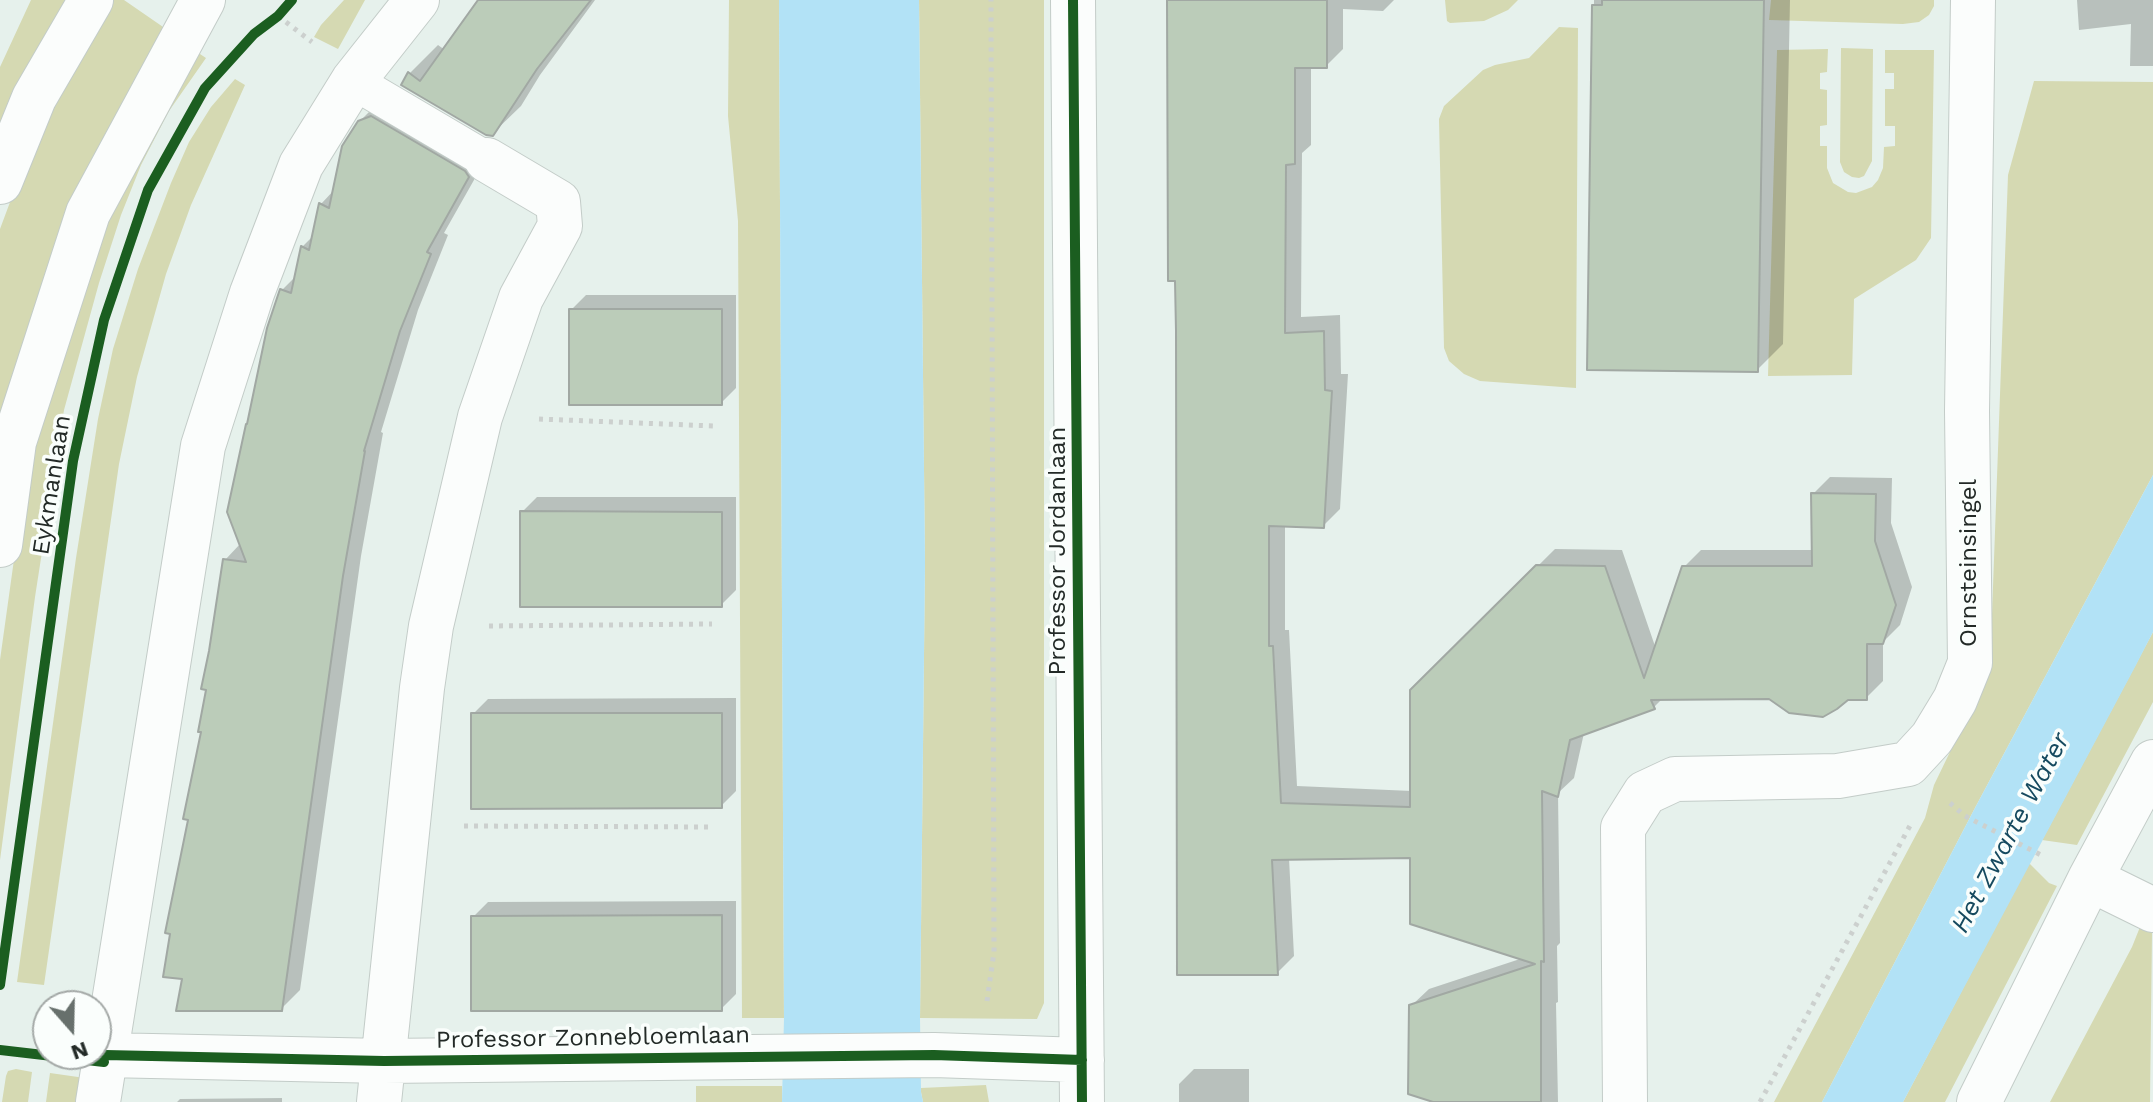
<!DOCTYPE html>
<style>
body{margin:0}
#map{position:relative;width:2153px;height:1102px;overflow:hidden;background:#e6f1ec;font-family:"Work Sans",sans-serif}
canvas{display:block}
.north{position:absolute;left:32px;top:990px;width:80px;height:80px;box-sizing:border-box;background:#fafefc;border:2px solid #a4a9a7;border-radius:50%;rotate:160deg;font-size:22px;font-weight:700;line-height:32px;text-align:center;color:#232a27}
.north::after{content:'';display:block;margin:auto;width:28px;height:36px;background:#67706c;clip-path:polygon(50% 0,100% 100%,50% 72%,0 100%)}
</style>
<div id="map">
<canvas width="2153" height="1102"></canvas>
<div class="north">N</div>
</div>
<script>
const context = document.querySelector('canvas').getContext('2d');
context.lineJoin = 'round';
function fillPath(path, color) {
  context.fillStyle = color;
  context.fill(path, 'evenodd');
}
function toPath(rows) {
  const path = new Path2D();
  for (const r of rows) {
    path.moveTo(r[0], r[1]);
    for (let i = 2; i < r.length; i += 2) path.lineTo(r[i], r[i + 1]);
  }
  return path;
}
function trace(path, color, width, dash) {
  context.strokeStyle = color;
  context.lineWidth = width;
  context.lineCap = dash ? 'butt' : 'round';
  context.setLineDash(dash || []);
  context.stroke(path);
}
function write(font, color, halo, rows, align = 'center') {
  context.font = font + ' "Work Sans",sans-serif';
  context.lineWidth = 7;
  context.setLineDash([]);
  context.textBaseline = 'middle';
  context.strokeStyle = halo;
  context.fillStyle = color;
  for (const [text, x, y, turn = 0] of rows) {
    context.save();
    context.translate(x, y);
    context.rotate((+turn || 0) * Math.PI / 180);
    context.textAlign = isNaN(turn) ? turn : align;
    if (halo) context.strokeText(text, 0, 0);
    context.fillText(text, 0, 0);
    context.restore();
  }
}
fillPath(toPath([
 [31,0,72,0,0,141,0,67],
 [109,0,124,0,166,29,0,460,0,229,22,170],
 [344,0,365,0,338,49,314,37,321,25],
 [729,0,779,0,784,1018,742,1018,738,221,728,116],
 [919,0,1044,0,1044,1003,1037,1019,920,1018,925,563],
 [1445,0,1518,0,1508,10,1484,21,1450,23,1447,21],
 [1771,0,1934,0,1934,6,1929,15,1919,22,1903,24,1769,20],
 [1559,27,1578,28,1576,388,1480,381,1464,374,1449,361,1444,348,1439,119,1444,106,1483,70,1495,65,1529,58],
 [191,48,206,58,169,111,141,165,121,215,99,283,64,410,35,597,0,860,0,660,17,538,41,416,106,218],
 [1841,48,1873,49,1872,161,1864,176,1859,178,1852,177,1844,172,1840,162],
 [1828,49,1827,72,1820,73,1820,89,1827,90,1827,125,1820,126,1820,146,1827,146,1827,168,1833,183,1848,192,1856,193,1872,187,1878,180,1883,168,1884,147,1895,146,1895,126,1885,126,1885,89,1894,89,1894,73,1885,73,1885,50,1934,50,1931,238,1916,260,1854,299,1852,375,1768,376,1777,50],
 [235,79,245,85,191,205,166,274,137,377,119,464,44,985,17,982,76,558,98,419,113,349,138,269,171,183,189,142,211,107],
 [2034,81,2153,82,2153,475,1976,806,1822,1102,1774,1102,1925,818,1934,785,1990,669,2008,175],
 [2153,632,2153,702,2077,845,2042,840],
 [2029,863,2049,883,2057,886,1945,1102,1903,1102],
 [2140,927,2152,932,2150,1102,2050,1102,2132,947],
 [16,1069,32,1072,28,1102,2,1102,6,1076,8,1071],
 [50,1073,92,1079,96,1102,46,1102],
 [986,1085,989,1102,923,1102,921,1092,921,1088],
 [696,1086,782,1086,782,1102,696,1102]
]), '#d5d9b2');
fillPath(toPath([
 [779,0,919,0,925,563,920,1018,921,1092,923,1102,782,1102,784,1018],
 [2153,475,2153,632,2135,667,1903,1102,1822,1102,1976,806]
]), '#b2e2f6');
fillPath(toPath([
 [481,0,595,0,540,75,521,106,492,134,403,84,410,73,438,45,445,50],
 [1168,0,1394,0,1383,11,1343,9,1343,49,1326,66,1311,66,1311,145,1302,153,1301,317,1340,315,1341,374,1348,374,1340,509,1323,526,1285,525,1285,630,1289,630,1297,786,1412,791,1412,691,1555,549,1622,550,1656,649,1684,567,1701,550,1814,550,1813,494,1830,477,1892,478,1891,523,1912,587,1900,625,1883,642,1883,681,1866,698,1663,698,1654,707,1584,733,1574,778,1558,793,1560,943,1557,946,1558,1002,1556,1003,1558,1102,1440,1102,1411,1006,1429,989,1523,958,1412,856,1289,858,1294,956,1277,973,1178,331],
 [1594,0,1790,0,1783,344,1757,370,1589,368],
 [2077,0,2153,0,2153,66,2130,66,2131,24,2079,30],
 [379,102,487,157,444,233,448,235,418,310,381,432,383,433,361,556,300,990,281,1009,185,978,190,818,225,560,241,543,282,290,297,275,302,247,314,235,321,204,335,189,359,122],
 [586,295,736,295,736,388,721,403,571,310],
 [537,497,736,497,736,590,721,605,522,512],
 [736,698,736,791,721,806,473,714,488,699],
 [736,901,736,994,721,1009,473,917,488,902],
 [1194,1069,1249,1069,1249,1102,1179,1102,1179,1084],
 [282,1098,282,1102,177,1102,180,1099]
]), '#0003');
const building = toPath([
 [478,0,591,0,537,69,493,136,486,135,401,85,408,72,420,81,478,0],
 [1167,0,1327,0,1327,68,1295,68,1295,164,1286,165,1285,333,1324,331,1325,390,1332,391,1324,528,1269,526,1269,646,1273,646,1281,803,1410,807,1410,690,1536,565,1605,566,1644,678,1682,566,1812,566,1811,493,1876,494,1875,541,1896,605,1883,644,1867,644,1867,700,1848,700,1837,709,1823,717,1789,713,1769,699,1651,700,1655,709,1570,740,1558,797,1542,791,1544,962,1541,961,1541,1102,1433,1102,1408,1094,1409,1005,1535,964,1410,924,1410,858,1272,860,1278,975,1177,975,1176,331,1175,281,1168,281,1167,0],
 [1602,0,1764,0,1758,372,1587,370,1592,5,1602,5,1602,0],
 [371,116,465,171,469,177,427,252,431,254,400,331,364,451,365,451,343,576,282,1011,176,1011,182,979,163,977,170,934,165,933,188,820,183,819,201,732,198,732,206,690,201,689,209,651,223,559,246,562,227,512,246,424,247,424,267,328,280,289,291,293,301,246,309,250,319,203,329,208,342,146,358,121,371,116],
 [569,309,722,309,722,405,569,405,569,309],
 [520,511,722,512,722,607,520,607,520,511],
 [471,713,722,713,722,808,471,809,471,713],
 [722,915,722,1011,471,1011,471,916,722,915]
]);
fillPath(building, '#bbccb9');
trace(building, '#a1a8a3', 2);
const service = toPath([
 [353,81,487,160]
]);
const minor = toPath([
 [1073,0,1082,1102],
 [2090,879,2153,910],
 [105,1055,384,1061,934,1055,1082,1060],
 [98,1102,203,446,252,293,301,165,353,81,417,0],
 [379,1102,422,688,431,626,480,417,521,298,560,226,558,202,487,160],
 [1625,1102,1623,828,1645,793,1675,779,1838,776,1908,764,1932,738,1955,700,1970,663,1967,411,1973,0],
 [1979,1102,2090,879,2153,762]
]);
const secondary = toPath([
 [0,182,34,98,91,0],
 [0,545,14,442,88,213,203,0]
]);
trace(service, '#c3ccc8', 38);
trace(minor, '#c3ccc8', 46);
trace(secondary, '#c3ccc8', 46);
trace(toPath([
 [278,16,312,42],
 [539,419,714,426],
 [489,626,712,624],
 [1950,803,1965,816,2041,855],
 [464,826,711,827],
 [987,1001,994,952,991,0],
 [1760,1102,1912,822]
]), '#ccd0ce', 5, [4, 6]);
trace(service, '#fbfdfc', 36);
trace(minor, '#fbfdfc', 44);
trace(secondary, '#fbfdfc', 44);
trace(toPath([
 [1073,0,1082,1102],
 [0,985,73,461,104,320,148,190,205,88,254,34,278,16,292,0],
 [0,1050,104,1062],
 [105,1055,384,1061,934,1055,1082,1060]
]), '#1b5e20', 10);
write('24px', '#232a27', '#fafefc', [
 ["Eykmanlaan",52,485,-81],
 ["Professor Jordanlaan",1058,551,-90],
 ["Ornsteinsingel",1969,563,-90],
 ["Professor Zonnebloemlaan",593,1038,-1]
]);
write('italic 26px', '#164a5f', '#fafefc', [
 ["Het Zwarte Water",2011,833,-62]
]);
</script>
